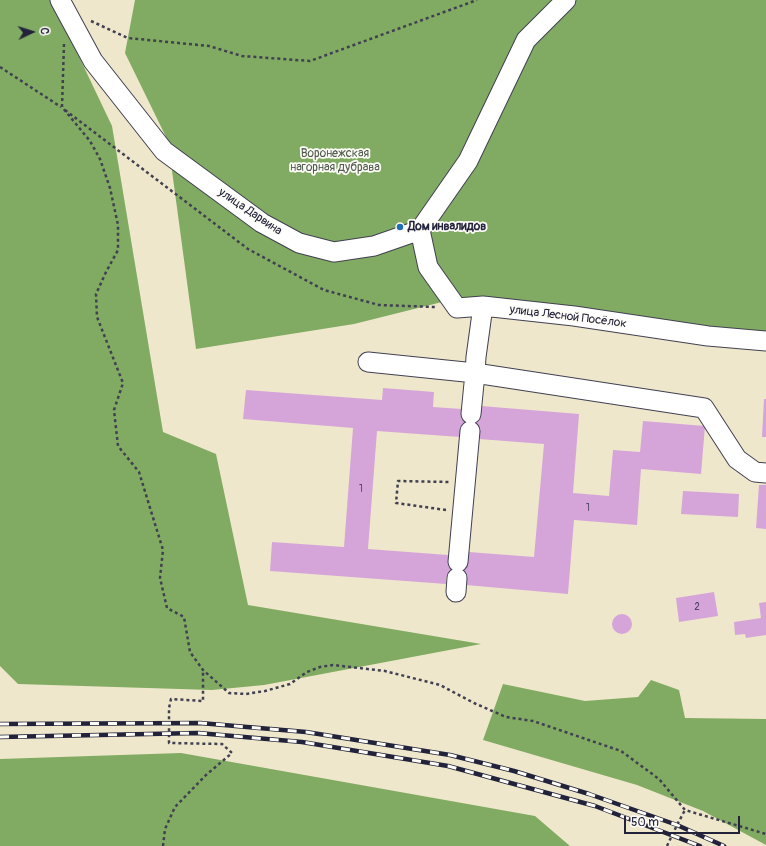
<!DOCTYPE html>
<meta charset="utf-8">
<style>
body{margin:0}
#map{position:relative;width:766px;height:846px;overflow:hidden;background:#efe7cb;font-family:Pangolin,sans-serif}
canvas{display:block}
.north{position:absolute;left:12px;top:12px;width:40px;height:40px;-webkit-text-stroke:3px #fdfcf7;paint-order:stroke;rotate:86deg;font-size:11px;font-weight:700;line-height:16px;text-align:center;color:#22223b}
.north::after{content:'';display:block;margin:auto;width:14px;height:18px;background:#22223b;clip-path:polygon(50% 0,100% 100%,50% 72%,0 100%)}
.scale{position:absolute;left:624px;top:816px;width:116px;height:18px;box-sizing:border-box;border:2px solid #22223b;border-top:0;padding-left:5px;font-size:12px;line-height:14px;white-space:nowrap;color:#22223b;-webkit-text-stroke:3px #fdfcf7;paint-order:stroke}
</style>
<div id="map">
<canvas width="766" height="846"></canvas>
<div class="north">С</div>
<div class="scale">50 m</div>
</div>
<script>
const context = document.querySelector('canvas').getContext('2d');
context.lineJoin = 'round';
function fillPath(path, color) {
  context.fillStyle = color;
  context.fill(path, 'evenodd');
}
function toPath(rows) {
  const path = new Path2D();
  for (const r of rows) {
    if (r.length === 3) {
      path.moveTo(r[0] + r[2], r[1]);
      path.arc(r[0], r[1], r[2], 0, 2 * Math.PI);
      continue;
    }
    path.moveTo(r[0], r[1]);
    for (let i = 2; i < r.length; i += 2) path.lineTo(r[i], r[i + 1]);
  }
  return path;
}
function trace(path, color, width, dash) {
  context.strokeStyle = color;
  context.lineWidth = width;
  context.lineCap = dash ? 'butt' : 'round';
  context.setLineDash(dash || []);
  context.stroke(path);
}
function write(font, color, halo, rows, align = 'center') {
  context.font = font + ' Pangolin,sans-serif';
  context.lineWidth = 3.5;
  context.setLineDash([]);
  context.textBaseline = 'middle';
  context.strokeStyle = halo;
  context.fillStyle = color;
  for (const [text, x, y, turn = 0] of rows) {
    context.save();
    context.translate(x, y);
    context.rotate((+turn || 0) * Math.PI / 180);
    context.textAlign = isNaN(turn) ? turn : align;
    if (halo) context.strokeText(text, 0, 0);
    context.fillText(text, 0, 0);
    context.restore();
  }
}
fillPath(toPath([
 [0,0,52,0,112,126,163,432,216,454,248,605,481,644,264,685,212,690,18,684,0,666],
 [135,0,766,0,766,335,698,329,462,297,354,324,196,349,168,141,125,53],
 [651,680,679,690,685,718,766,719,766,845,703,811,637,785,483,740,503,684,585,701,638,697],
 [181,753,535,816,570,846,0,846,0,759]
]), '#81ab62');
fillPath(toPath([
 [383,388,434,392,433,407,462,409,481,406,579,414,573,493,609,496,613,450,640,452,643,421,705,426,701,474,641,469,637,525,574,520,568,594,466,585,467,578,446,577,446,584,270,571,272,542,344,547,353,428,243,419,246,390,382,400],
 [461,430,479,431,479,439,544,444,534,557,469,552,468,562,448,561,448,555,368,549,377,431,460,437],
 [764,399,766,399,766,437,762,437],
 [759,485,766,485,766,529,756,528],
 [683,491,739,494,738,517,681,514],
 [714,592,718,616,679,622,676,598],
 [766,602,766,635,746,638,745,634,735,635,734,622,761,618,759,603],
 [622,624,10]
]), '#d5a5da');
const minor = toPath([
 [60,0,93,61,164,151,262,223,299,243,334,252,374,246,420,230,468,161,526,40,566,0],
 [420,230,428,267,457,308,483,306,574,316,708,336,766,341],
 [368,362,475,373,704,408,737,459,755,472,766,473],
 [471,414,475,373,476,357,483,306],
 [458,562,470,431],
 [456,592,457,578]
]);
trace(minor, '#414051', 21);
trace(toPath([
 [91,21,128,38,209,46,242,56,310,61,477,0],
 [64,44,62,107,90,141,100,159,110,188,118,225,118,250,106,272,96,294,97,317,123,383,114,410,118,446,139,472,163,550,160,578,167,608,184,617,190,652,203,670,229,693,246,694,265,691,290,684,307,672,320,667,333,665,385,671,440,685,474,703,506,717,533,721,621,751,659,779,685,810,766,834],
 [0,67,61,107],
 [65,110,248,249,324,290,379,305,435,307],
 [446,510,396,503,398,481,449,482],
 [163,846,165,829,175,807,206,775,232,753,222,744,169,743,169,708,171,699,203,701,203,670],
 [667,846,677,825,685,810]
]), '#414051', 2.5, [3, 3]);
trace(minor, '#fff', 19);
const rail = toPath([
 [0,724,200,723,306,732,450,755,514,771,589,794,677,825,724,846],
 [0,737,198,733,302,742,448,766,595,806,700,846]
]);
trace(rail, '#22223b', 4.5);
trace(rail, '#fdfcf7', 3, [9]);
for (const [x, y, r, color] of [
 [400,227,4,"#1f6fb2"]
]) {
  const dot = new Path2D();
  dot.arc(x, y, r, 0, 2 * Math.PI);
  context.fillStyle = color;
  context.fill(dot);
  trace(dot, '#fdfcf7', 1.5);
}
write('10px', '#4f4363', null, [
 ["1",361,489],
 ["1",588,508],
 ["2",697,607]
]);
write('12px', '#4f5b4d', '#fdfcf7', [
 ["Воронежская",335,154],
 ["нагорная дубрава",335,168]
]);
write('12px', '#22223b', '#fdfcf7', [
 ["улица Дарвина",250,212,34],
 ["улица Лесной Посёлок",568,317,7]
]);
write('bold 12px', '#22223b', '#fdfcf7', [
 ["Дом инвалидов",408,227]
], 'left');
</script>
